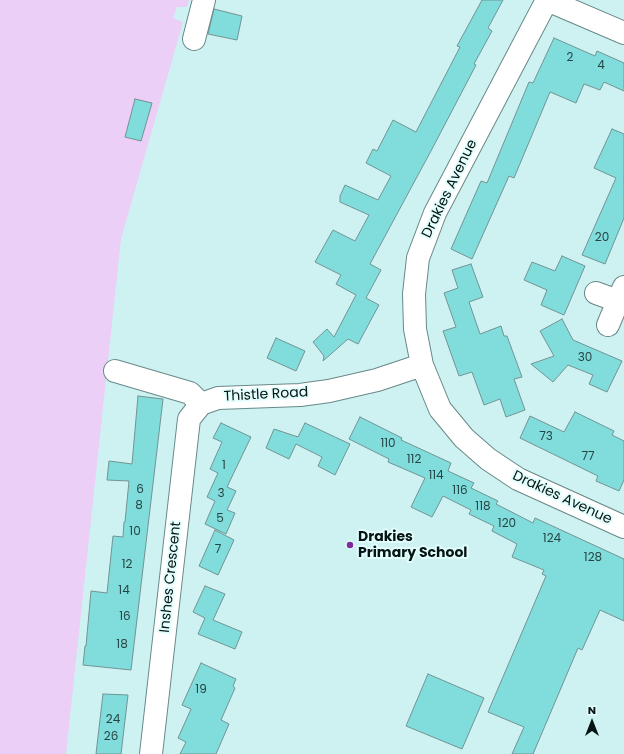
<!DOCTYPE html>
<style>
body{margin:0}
#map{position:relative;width:624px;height:754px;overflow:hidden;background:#cef2f1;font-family:Poppins,sans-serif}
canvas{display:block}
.north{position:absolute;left:572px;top:702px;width:40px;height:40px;-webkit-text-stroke:3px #e1fefd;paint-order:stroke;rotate:0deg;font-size:11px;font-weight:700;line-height:16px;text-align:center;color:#071414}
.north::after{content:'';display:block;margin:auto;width:14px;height:18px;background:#071414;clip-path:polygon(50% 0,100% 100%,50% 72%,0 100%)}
</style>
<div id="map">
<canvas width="624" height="754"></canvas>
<div class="north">N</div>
</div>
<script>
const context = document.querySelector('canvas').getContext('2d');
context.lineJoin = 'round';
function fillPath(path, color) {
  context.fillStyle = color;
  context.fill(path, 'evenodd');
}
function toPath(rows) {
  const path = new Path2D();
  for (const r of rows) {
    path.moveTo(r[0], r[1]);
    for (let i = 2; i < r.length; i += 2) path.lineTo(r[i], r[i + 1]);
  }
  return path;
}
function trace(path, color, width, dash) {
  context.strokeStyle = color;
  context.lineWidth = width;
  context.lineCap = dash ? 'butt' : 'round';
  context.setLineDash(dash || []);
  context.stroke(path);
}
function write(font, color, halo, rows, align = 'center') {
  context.font = font + ' Poppins,sans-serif';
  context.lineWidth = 4;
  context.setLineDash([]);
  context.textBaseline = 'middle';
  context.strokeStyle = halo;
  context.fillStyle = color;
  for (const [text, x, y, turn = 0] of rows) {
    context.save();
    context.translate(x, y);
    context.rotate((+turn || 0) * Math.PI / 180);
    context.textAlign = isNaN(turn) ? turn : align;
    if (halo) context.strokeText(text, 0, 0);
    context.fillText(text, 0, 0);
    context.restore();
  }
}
fillPath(toPath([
 [0,0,189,0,187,7,177,7,173,18,183,22,121,239,66,754,0,754]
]), '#eccff6');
const building = toPath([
 [482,0,503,0,488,28,492,31,474,64,476,65,432,149,370,264,381,270,366,298,379,305,358,344,348,339,323,361,324,356,313,342,327,329,334,337,356,295,336,284,341,275,315,262,333,230,355,241,369,215,340,202,340,196,345,185,378,200,391,176,366,163,373,149,377,151,393,120,416,132,460,47,457,46,482,0],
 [214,9,242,16,237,40,208,34,214,9],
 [554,38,595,56,597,51,624,63,624,91,604,82,600,90,584,84,576,103,550,92,514,178,509,176,472,259,451,249,481,181,487,183,529,82,533,83,554,38],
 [135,99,152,103,141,141,125,137,135,99],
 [612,129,624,134,624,218,605,264,582,255,616,178,594,168,612,129],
 [562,256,585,266,564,315,541,305,547,290,524,280,532,262,555,271,562,256],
 [471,264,483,297,469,302,480,334,501,326,504,336,507,336,522,377,514,379,525,410,506,417,500,399,484,405,472,372,459,376,443,331,456,327,444,293,458,288,452,270,471,264],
 [562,319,573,340,622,361,607,392,589,384,593,375,568,365,553,382,531,364,554,356,540,331,562,319],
 [276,338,305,351,296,371,267,358,276,338],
 [138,396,163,399,131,670,83,665,85,646,86,646,91,591,107,593,113,536,123,537,124,522,125,522,129,481,107,480,109,461,132,464,138,396],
 [575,412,614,431,612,435,624,441,624,480,619,491,596,481,598,476,520,438,530,416,564,432,575,412],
 [360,417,402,438,401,440,451,463,448,471,474,483,471,488,498,501,496,504,533,523,535,518,624,559,624,621,600,610,582,650,578,648,533,754,512,754,524,727,488,712,546,576,542,574,544,570,512,557,517,544,492,531,494,526,469,514,471,510,443,496,432,517,411,507,425,478,388,462,389,459,349,439,360,417],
 [221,423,251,437,227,487,236,491,227,510,235,513,226,534,205,524,215,501,207,497,218,473,210,469,222,442,213,438,221,423],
 [305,423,350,444,335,475,318,466,322,457,296,444,289,459,266,448,274,429,298,437,305,423],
 [215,530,234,540,218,575,199,566,215,530],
 [205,586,225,594,213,620,242,632,235,649,198,634,205,618,193,612,205,586],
 [201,663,236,679,233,686,235,688,221,720,229,724,216,754,180,754,186,742,178,738,191,709,182,705,201,663],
 [428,674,484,698,462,749,406,726,428,674],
 [103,694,128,695,121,754,96,754,103,694]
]);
fillPath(building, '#81dddc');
trace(building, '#729393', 1);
const minor = toPath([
 [547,0,435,213,418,258,414,294,415,329,422,365,440,409,464,438,488,459,518,479,624,527],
 [547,0,624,33],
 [194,39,204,0],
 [596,293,618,301],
 [608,325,624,287],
 [115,371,190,393,201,404],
 [151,754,189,419,201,404,218,398,300,395,329,391,377,380,422,365]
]);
trace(minor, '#688988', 24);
trace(minor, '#fff', 22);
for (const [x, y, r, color] of [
 [350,545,4,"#812b9a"]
]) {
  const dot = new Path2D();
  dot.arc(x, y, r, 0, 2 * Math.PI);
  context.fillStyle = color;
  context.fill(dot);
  trace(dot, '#e1fefd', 1.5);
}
write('12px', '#264646', null, [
 ["2",570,58],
 ["4",601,66],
 ["20",602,238],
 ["30",585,358],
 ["73",546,437],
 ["110",388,444],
 ["77",588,457],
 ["112",414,460],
 ["1",224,466],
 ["114",436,476],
 ["6",140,490],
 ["116",460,491],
 ["3",221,494],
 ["8",139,506],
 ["118",483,507],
 ["5",220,519],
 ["120",507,524],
 ["10",135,532],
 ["124",552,539],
 ["7",218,550],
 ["128",593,558],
 ["12",127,565],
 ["14",124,591],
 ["16",125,617],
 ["18",122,645],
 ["19",201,690],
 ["24",113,720],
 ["26",111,737]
]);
write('14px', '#071414', '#e1fefd', [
 ["Drakies Avenue",450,189,-64],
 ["Thistle Road",266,395,-3],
 ["Drakies Avenue",562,498,25],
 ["Inshes Crescent",171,577,-84]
]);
write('bold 14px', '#071414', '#e1fefd', [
 ["Drakies",358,537],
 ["Primary School",358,553]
], 'left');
</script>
